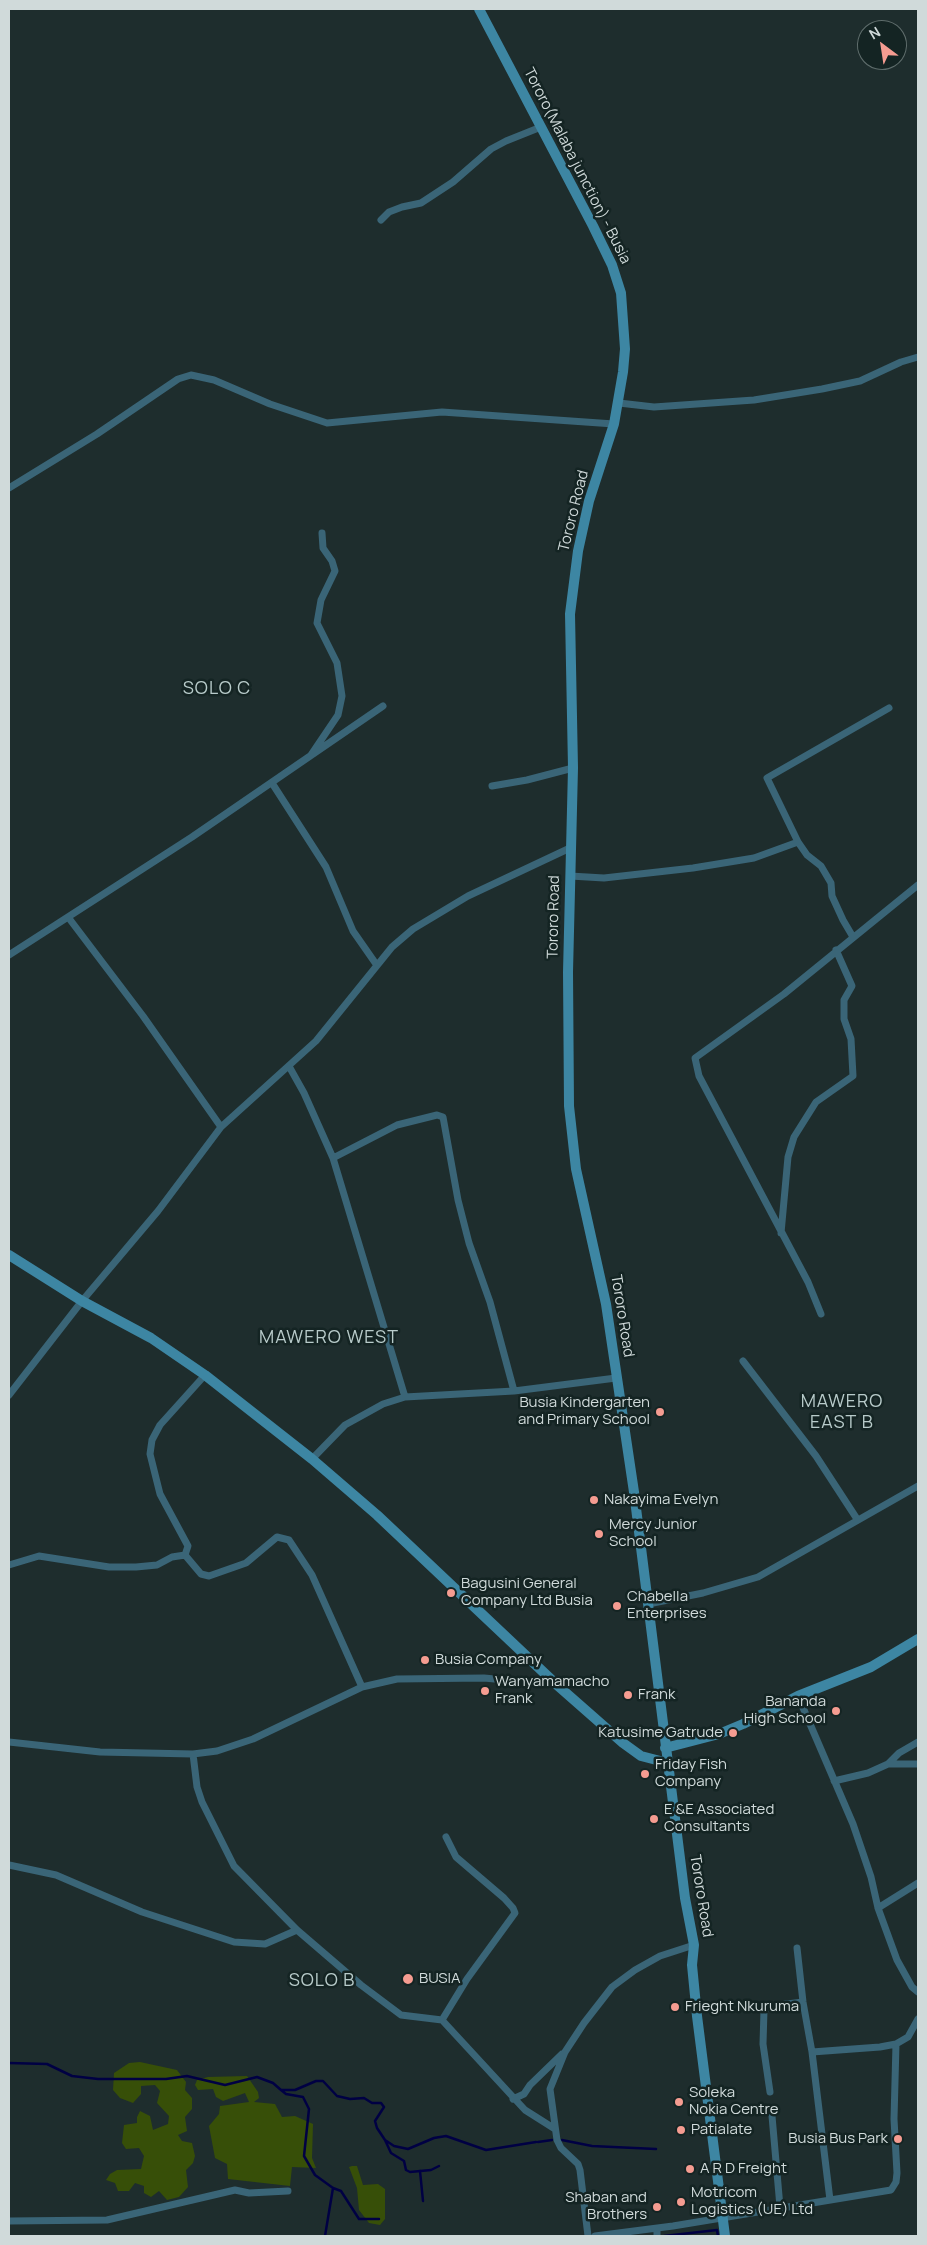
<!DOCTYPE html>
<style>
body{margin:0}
#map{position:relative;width:927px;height:2245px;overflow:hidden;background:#1e2d2d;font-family:Manrope,sans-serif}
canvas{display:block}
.frame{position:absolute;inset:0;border:10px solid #d0dada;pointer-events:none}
.north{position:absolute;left:857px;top:20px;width:50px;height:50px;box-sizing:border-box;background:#142423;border:1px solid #5f6d6c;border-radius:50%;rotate:329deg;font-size:14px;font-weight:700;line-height:20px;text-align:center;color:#d0dada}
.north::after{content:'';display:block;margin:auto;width:18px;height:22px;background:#f59c91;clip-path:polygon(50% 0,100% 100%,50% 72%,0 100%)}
</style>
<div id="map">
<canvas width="927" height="2245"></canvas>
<div class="frame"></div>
<div class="north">N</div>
</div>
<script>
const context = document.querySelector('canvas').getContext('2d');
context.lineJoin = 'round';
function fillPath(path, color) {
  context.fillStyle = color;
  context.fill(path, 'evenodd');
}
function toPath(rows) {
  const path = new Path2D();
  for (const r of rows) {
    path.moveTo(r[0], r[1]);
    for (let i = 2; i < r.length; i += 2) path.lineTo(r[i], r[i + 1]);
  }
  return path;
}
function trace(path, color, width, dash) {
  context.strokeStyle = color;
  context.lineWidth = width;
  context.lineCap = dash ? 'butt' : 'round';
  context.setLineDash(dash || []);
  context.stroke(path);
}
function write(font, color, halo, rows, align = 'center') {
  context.font = font + ' Manrope,sans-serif';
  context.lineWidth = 5;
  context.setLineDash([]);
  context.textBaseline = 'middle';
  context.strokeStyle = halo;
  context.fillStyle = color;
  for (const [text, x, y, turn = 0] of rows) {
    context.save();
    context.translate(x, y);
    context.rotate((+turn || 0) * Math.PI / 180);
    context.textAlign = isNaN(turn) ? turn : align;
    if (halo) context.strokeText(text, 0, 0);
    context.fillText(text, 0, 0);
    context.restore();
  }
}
fillPath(toPath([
 [140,2062,177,2070,186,2082,185,2090,192,2098,192,2109,185,2117,187,2131,178,2135,182,2141,192,2143,195,2156,193,2163,186,2170,188,2187,179,2197,167,2200,159,2191,151,2197,144,2193,144,2186,135,2183,129,2191,118,2191,115,2183,106,2180,110,2174,117,2170,141,2169,144,2156,139,2148,126,2149,122,2143,124,2125,137,2123,137,2117,140,2111,150,2116,153,2130,168,2124,169,2116,157,2103,160,2091,155,2085,141,2086,141,2094,133,2103,120,2098,113,2090,114,2073,129,2063],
 [247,2076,258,2092,259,2098,254,2102,275,2104,282,2117,295,2116,313,2124,312,2158,316,2168,292,2167,290,2186,228,2179,227,2164,215,2158,209,2126,219,2114,220,2106,249,2102,245,2093,223,2101,216,2097,213,2089,198,2090,195,2085,197,2080,208,2077],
 [352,2166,357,2166,363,2185,378,2184,385,2189,385,2219,380,2225,369,2223,359,2210,357,2188,349,2167]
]), '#374f08');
trace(toPath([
 [9,2063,47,2064,72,2076,98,2079,166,2079,187,2076,225,2085,257,2077,273,2083,281,2090,295,2090,316,2081,323,2081,337,2096,350,2099,364,2098,372,2103,381,2103,384,2107,375,2121,377,2128,385,2140,394,2146,408,2149,434,2138,446,2136,486,2150,536,2142],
 [281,2090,286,2094,303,2097,309,2109,304,2156,315,2175,333,2188,341,2191,359,2219,379,2219],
 [385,2140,391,2153,404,2161,406,2170,410,2172,431,2170,439,2166],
 [562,2140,592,2146,656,2149],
 [538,2142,552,2140],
 [420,2171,423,2201],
 [325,2236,333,2188],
 [664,2236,717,2230,718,2236]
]), '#000043', 2.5);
trace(toPath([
 [381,220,389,212,402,207,421,203,453,182,491,149,506,141,541,127],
 [619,403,654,407,754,400,822,389,860,381,901,362,918,357],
 [9,488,97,434,178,379,191,375,214,380,270,404,327,423,442,412,614,424],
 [311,755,338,715,342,696,337,663,317,623,321,600,335,571,332,561,323,548,322,533],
 [272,783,326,867,353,931,376,964],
 [492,786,527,780,573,768],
 [798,842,767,778,889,708],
 [570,876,604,878,693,868,754,858,798,842,807,855,821,866,831,883,832,896,843,920,853,937],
 [68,917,143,1016,221,1127],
 [9,955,192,837,383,706],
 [290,1068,304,1093,333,1158,405,1397,514,1391,616,1378],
 [333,1158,397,1125,437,1115,443,1117,458,1200,469,1243,490,1302,514,1391],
 [781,1233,788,1157,794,1137,816,1102,853,1076,851,1039,844,1019,844,1000,852,986,836,950],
 [821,1314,808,1282,699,1076,695,1058,784,994,918,885],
 [743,1361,816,1456,857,1519],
 [9,1395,82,1301,158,1211,221,1127,316,1041,392,947,413,929,468,896,570,848],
 [312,1459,345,1425,383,1404,405,1397],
 [185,1555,201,1574,209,1576,246,1563,277,1537,289,1540,312,1575,362,1687],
 [9,1565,39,1556,109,1567,136,1567,157,1565,172,1557,185,1555,188,1546,160,1494,150,1454,152,1440,160,1425,205,1375],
 [648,1604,703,1593,758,1577,918,1486],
 [798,1696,853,1824,871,1877,878,1908,897,1960,912,1987,918,1992],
 [9,1742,100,1752,193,1754,217,1751,253,1739,362,1687,397,1679,484,1678,557,1685],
 [193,1754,197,1787,202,1802,234,1866,297,1930,361,1985,401,2015,442,2020],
 [888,1764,899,1753,918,1742],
 [834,1781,868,1773,888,1764,918,1764],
 [446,1837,456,1857,504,1898,513,1908,515,1913,467,1979,442,2020,525,2110,555,2129],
 [9,1865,56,1875,142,1912,234,1942,265,1944,297,1930],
 [878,1908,918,1883],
 [797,1948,803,2002,812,2052,830,2200],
 [812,2052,880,2047,896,2044,908,2037,918,2019],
 [770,2092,763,2044,764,2010,771,2006,803,2002],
 [513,2099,524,2094,530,2085,562,2054],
 [772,2116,780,2207],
 [9,2221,107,2220,235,2190,249,2193,288,2191],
 [657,2229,657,2236],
 [588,2236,580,2170,578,2164,561,2148,557,2140,550,2089,565,2052,584,2023,612,1987,635,1970,660,1956,694,1945],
 [595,2236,673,2226,891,2190,896,2182,897,2173,894,2119,896,2044]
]), '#3a6577', 7);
trace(toPath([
 [479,9,593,226,612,265,621,293,625,349,623,372,614,424,589,501,578,551,570,614,573,768,568,972,569,1106,576,1169,606,1304,634,1492,685,1898,694,1945,692,1965,697,2016,725,2236],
 [9,1255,82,1301,151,1338,205,1375,312,1459,377,1515,557,1685,623,1743,641,1756,668,1763],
 [665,1748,719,1734,743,1724,798,1696,871,1667,918,1639]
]), '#3d86a3', 10);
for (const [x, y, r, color] of [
 [660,1412,5,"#f59c91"],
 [594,1500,5,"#f59c91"],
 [599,1534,5,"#f59c91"],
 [451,1593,5,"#f59c91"],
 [617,1606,5,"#f59c91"],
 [425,1660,5,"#f59c91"],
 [485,1691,5,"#f59c91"],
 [628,1695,5,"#f59c91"],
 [836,1711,5,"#f59c91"],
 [733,1733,5,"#f59c91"],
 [645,1774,5,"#f59c91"],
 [654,1819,5,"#f59c91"],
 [408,1979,6,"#f59c91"],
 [675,2007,5,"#f59c91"],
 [679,2102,5,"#f59c91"],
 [681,2130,5,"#f59c91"],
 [898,2139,5,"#f59c91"],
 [690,2169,5,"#f59c91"],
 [681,2202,5,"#f59c91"],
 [657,2207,5,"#f59c91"]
]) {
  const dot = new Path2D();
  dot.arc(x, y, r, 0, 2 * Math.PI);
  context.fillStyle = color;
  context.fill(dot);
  trace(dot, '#142423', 2);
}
write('15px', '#d0dada', '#142423', [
 ["Tororo(Malaba junction) - Busia",577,166,63],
 ["Tororo Road",574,511,-76],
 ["Tororo Road",554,917,-89],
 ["Tororo Road",622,1316,81],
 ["Tororo Road",701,1896,81]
]);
write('15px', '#d0dada', '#142423', [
 ["Busia Kindergarten",650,1403,"right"],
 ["and Primary School",650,1420,"right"],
 ["Nakayima Evelyn",604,1500],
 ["Mercy Junior",609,1525],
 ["School",609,1542],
 ["Bagusini General",461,1584],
 ["Company Ltd Busia",461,1601],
 ["Chabella",627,1597],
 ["Enterprises",627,1614],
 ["Busia Company",435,1660],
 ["Wanyamamacho",495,1682],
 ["Frank",495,1699],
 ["Frank",638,1695],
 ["Bananda",826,1702,"right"],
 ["High School",826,1719,"right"],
 ["Katusime Gatrude",723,1733,"right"],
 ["Friday Fish",655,1765],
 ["Company",655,1782],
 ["E &E Associated",664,1810],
 ["Consultants",664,1827],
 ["BUSIA",419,1979],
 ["Frieght Nkuruma",685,2007],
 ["Soleka",689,2093],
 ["Nokia Centre",689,2110],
 ["Patialate",691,2130],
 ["Busia Bus Park",888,2139,"right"],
 ["A R D Freight",700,2169],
 ["Motricom",691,2193],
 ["Logistics (UE) Ltd",691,2210],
 ["Shaban and",647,2198,"right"],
 ["Brothers",647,2215,"right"]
], 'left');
context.letterSpacing = '1px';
write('18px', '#b8cbca', '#142423', [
 ["SOLO C",217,689],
 ["MAWERO WEST",329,1338],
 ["MAWERO",842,1402],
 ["EAST B",842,1423],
 ["SOLO B",322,1981]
]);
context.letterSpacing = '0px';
</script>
